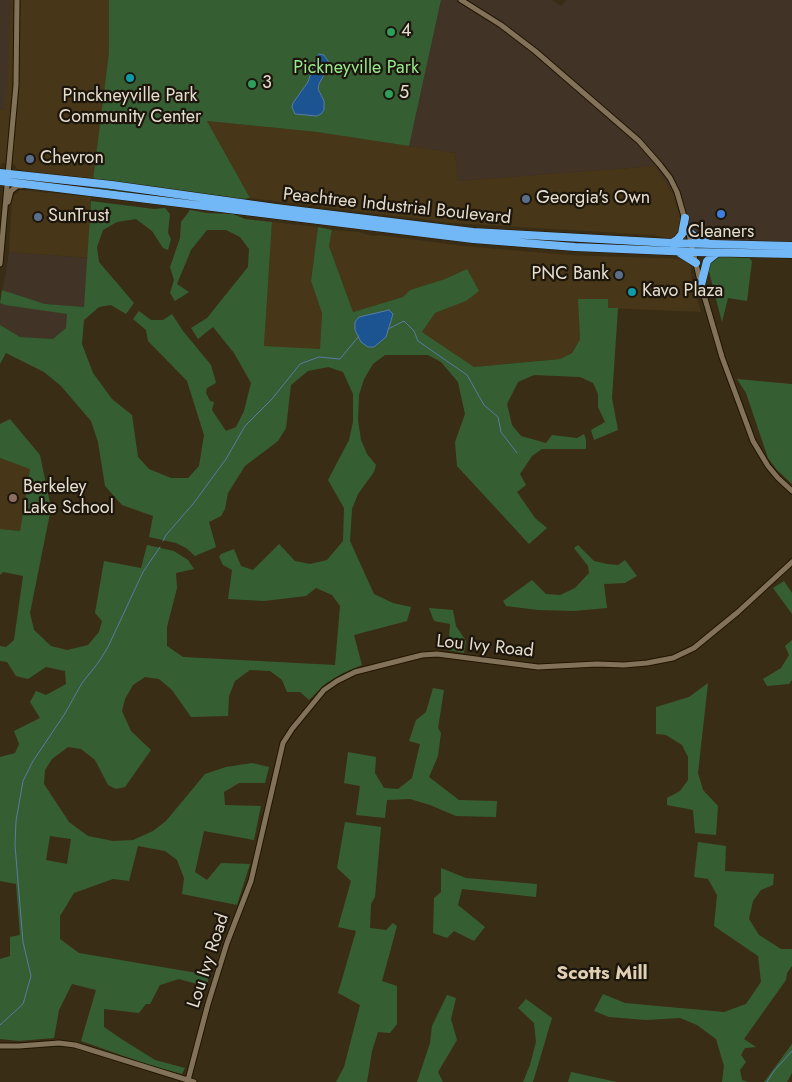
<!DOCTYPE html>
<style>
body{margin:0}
canvas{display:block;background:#3a2d15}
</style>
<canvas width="792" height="1082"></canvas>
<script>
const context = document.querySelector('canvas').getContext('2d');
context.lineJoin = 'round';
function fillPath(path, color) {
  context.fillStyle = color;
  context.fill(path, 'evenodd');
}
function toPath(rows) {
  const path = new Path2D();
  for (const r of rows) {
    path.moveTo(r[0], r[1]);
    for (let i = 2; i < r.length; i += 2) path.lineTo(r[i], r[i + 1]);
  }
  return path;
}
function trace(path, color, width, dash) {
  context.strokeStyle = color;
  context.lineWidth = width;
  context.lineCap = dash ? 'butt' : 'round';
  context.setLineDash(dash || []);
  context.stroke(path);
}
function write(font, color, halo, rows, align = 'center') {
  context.font = font + ' Jost,sans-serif';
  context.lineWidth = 4.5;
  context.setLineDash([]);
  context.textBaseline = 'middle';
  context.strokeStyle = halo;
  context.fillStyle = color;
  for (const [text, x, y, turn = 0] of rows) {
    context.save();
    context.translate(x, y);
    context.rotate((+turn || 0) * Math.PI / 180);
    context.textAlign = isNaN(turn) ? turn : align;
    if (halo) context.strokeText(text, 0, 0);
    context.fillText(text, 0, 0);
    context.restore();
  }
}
fillPath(toPath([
 [11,0,109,0,109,52,92,188,21,170,17,169,15,165,2,163,0,167,0,109,3,110],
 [207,121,318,132,455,153,458,181,655,166,673,194,689,249,668,238,653,235,451,223,250,198],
 [20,190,91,197,88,258,9,252,12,197],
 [272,222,318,227,311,281,322,313,320,350,264,346],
 [332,230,358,232,373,236,379,235,464,246,569,255,684,259,690,265,692,282,701,312,608,308,608,299,579,299,580,339,571,353,560,359,474,367,422,332,435,313,466,301,467,269,445,279,410,290,403,297,353,312,329,246],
 [0,458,30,468,20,531,0,529]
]), '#473617');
fillPath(toPath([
 [0,0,11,0,7,87,4,110,0,109],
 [441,0,552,0,561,6,567,0,792,0,792,249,689,249,673,194,655,166,458,181,455,153,409,146],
 [9,252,88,258,85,307,45,304,2,290,6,274],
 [0,303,68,314,66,328,54,339,20,337,0,325]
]), '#413426');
fillPath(toPath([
 [109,0,441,0,409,146,317,132,207,121,250,198,204,204,92,188,109,52],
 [91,201,154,209,165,208,170,214,168,233,171,239,168,250,163,248,152,231,136,219,117,222,103,230,97,247,99,262,134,303,126,314,111,305,99,307,84,320,82,344,93,373,112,399,132,415,138,457,149,469,171,478,188,478,199,466,204,435,187,381,148,341,146,330,133,319,139,311,151,320,163,320,172,314,183,331,211,365,216,383,207,388,206,393,210,401,214,402,212,410,226,431,236,427,244,411,251,383,234,353,213,327,198,339,191,328,207,318,248,267,249,249,240,237,226,230,207,230,191,250,177,284,189,292,175,301,170,293,174,280,170,267,180,238,181,222,190,210,207,213,233,214,245,219,272,222,264,346,320,349,322,313,311,281,318,227,332,230,329,246,353,312,403,297,410,290,445,279,467,269,479,291,466,301,435,313,422,332,474,367,560,359,572,353,580,339,578,299,608,299,608,308,618,308,612,398,618,430,594,440,591,430,605,422,598,407,598,394,593,383,580,377,534,375,518,382,507,404,512,425,521,436,546,443,552,435,577,438,584,434,586,440,586,449,542,449,532,456,520,474,526,485,517,492,535,518,547,528,529,544,457,466,455,442,465,414,458,382,441,362,428,355,385,355,373,364,364,379,359,395,358,420,361,440,367,454,376,465,374,472,358,494,352,509,350,541,374,594,393,603,411,607,407,621,354,635,362,665,343,673,325,684,309,700,300,692,287,692,282,680,270,671,250,670,235,681,229,696,228,716,191,717,172,690,159,679,145,677,133,685,125,699,122,711,131,731,151,750,125,787,116,789,108,785,95,760,81,749,68,747,52,759,45,770,44,784,69,822,88,836,113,841,133,840,153,831,166,821,205,774,226,767,252,763,269,767,265,783,239,783,224,792,225,805,261,806,254,840,204,831,195,872,207,880,221,863,250,864,237,905,182,894,184,878,177,860,165,851,138,846,129,881,113,879,74,893,60,916,60,939,79,953,209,975,207,987,179,979,160,985,150,1004,146,1004,139,1013,104,1009,104,1027,123,1040,155,1060,185,1068,182,1074,152,1066,81,1041,96,990,72,984,59,1010,54,1038,19,1041,0,1039,0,959,10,956,10,937,20,935,16,884,0,881,0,757,15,753,19,744,14,731,40,718,30,702,36,691,46,695,66,684,65,671,46,667,28,679,16,676,7,662,0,661,0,646,6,647,14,640,23,576,3,572,0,575,0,529,20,531,30,469,0,458,0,424,10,419,40,455,51,508,30,613,34,630,51,646,67,650,88,645,99,632,102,621,95,613,104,561,141,568,147,545,174,551,188,560,194,569,176,573,177,588,167,627,167,646,183,657,335,665,340,606,332,595,316,588,306,596,264,601,228,599,232,570,223,565,219,557,221,554,234,549,241,566,253,570,279,544,295,561,310,564,327,560,343,541,344,508,328,480,349,440,353,422,353,394,343,372,328,367,308,371,291,385,286,428,278,441,245,466,228,493,225,509,221,516,209,522,216,547,195,556,186,548,176,543,149,537,153,516,122,505,105,486,98,442,91,421,61,386,44,372,6,353,0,364,0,325,20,337,53,339,66,328,67,314,5,305,0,303,2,290,45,304,84,307],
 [50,836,71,839,67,864,46,860],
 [717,256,749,258,752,261,747,301,728,298,722,322,708,268,709,264],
 [737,379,792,384,792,484,777,470,768,458,746,393],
 [578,545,594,561,607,564,618,565,625,560,637,576,625,583,604,584,607,608,574,611,538,610,506,606,503,601,532,580,546,594,560,595,575,588,589,573,588,566,574,548],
 [784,581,792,593,792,614,773,588],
 [429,608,453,610,456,626,466,641,464,653,448,650,450,624,434,621],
 [792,640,792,680,789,684,767,686,763,679,781,668,789,655,785,646],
 [708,683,698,773,703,790,718,806,716,835,695,833,693,810,667,805,667,798,680,791,688,780,688,757,682,745,666,735,656,734,656,707,689,697],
 [433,688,444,690,438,728,441,733,438,756,429,777,459,800,497,801,496,817,456,816,430,805,410,799,387,800,385,818,356,815,360,786,344,783,348,752,376,757,375,773,384,788,398,789,412,778,420,744,409,741,416,720,426,712],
 [345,822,381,827,375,897,371,904,370,928,386,930,393,923,397,926,382,981,397,986,397,1024,390,1033,378,1032,372,1051,367,1082,336,1082,344,1067,360,1005,338,993,356,931,338,927,351,881,337,868],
 [698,842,726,846,725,871,774,874,773,885,761,890,753,901,749,919,759,935,781,949,792,949,792,966,787,973,786,980,744,1039,756,1047,745,1048,741,1055,746,1062,740,1070,742,1080,748,1082,722,1082,724,1066,716,1039,697,1025,680,1018,646,1020,609,1017,594,1011,603,994,625,1003,724,1012,746,1004,761,982,758,956,714,926,717,895,708,879,694,877],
 [441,868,466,878,537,884,536,897,462,889,458,905,485,927,474,941,454,931,447,938,433,933,434,898,441,892],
 [447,995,456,998,451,1019,457,1040,438,1072,443,1082,417,1082,430,1043,432,1026],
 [526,999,552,1018,533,1082,523,1082,530,1065,536,1042,534,1023,518,1008],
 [792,1044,792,1073,787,1082,764,1082],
 [571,1072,617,1082,568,1082]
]), '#365e33');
const water = toPath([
 [319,54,324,55,330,64,319,84,318,89,324,101,324,110,321,114,317,116,295,114,292,107,293,103,308,82,316,58,319,54],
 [389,310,393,314,386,337,374,347,368,347,361,342,355,330,355,322,359,317,389,310]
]);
fillPath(water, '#1c5391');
trace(water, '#587ca3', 1);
trace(toPath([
 [388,329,404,321,414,331,418,341,467,375,484,405,498,417,501,432,517,453],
 [163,541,166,535,193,504,226,459,245,426,272,399,300,364,319,357,340,359,359,336],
 [0,1025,23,1004,31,976,23,942,15,845,16,821,23,781,33,761,64,715,82,683,98,663,108,647,143,572,160,547],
 [767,1082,774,1071,792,1051]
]), '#587ca3', 1);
const minor = toPath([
 [461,0,501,25,535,51,639,141,660,165,670,178,677,192,685,220],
 [8,202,11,191,17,186,22,186],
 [688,230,701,285,722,357,753,441,768,466,778,478,792,491],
 [0,264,16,85,17,0],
 [0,1046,19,1046,59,1043,75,1045,194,1082],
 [188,1080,208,1004,227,943,251,881,283,743,292,729,324,690,337,681,355,672,422,655,437,654,538,667,597,664,624,665,647,663,673,658,694,648,738,612,792,562]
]);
const highway = toPath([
 [0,173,112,185,276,208,473,232,672,243,792,246],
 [0,181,473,239,575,247,693,252,792,254],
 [688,231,698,239,706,242],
 [672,243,677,240,682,234,685,218],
 [680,253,696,263],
 [701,285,707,261,717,253]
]);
trace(minor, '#211500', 7);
trace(highway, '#211500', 9);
trace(minor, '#827259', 5);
trace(highway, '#72b8f6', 8);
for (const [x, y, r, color] of [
 [391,32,5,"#2e9e5b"],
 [130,78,5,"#0f9aa8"],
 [252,84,5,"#2e9e5b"],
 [389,94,5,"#2e9e5b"],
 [30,159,5,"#5c6f8a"],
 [526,199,5,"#5c6f8a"],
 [721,214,5,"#3f7fe0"],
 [38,217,5,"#5c6f8a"],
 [619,275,5,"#5c6f8a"],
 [632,292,5,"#0f9aa8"],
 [13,498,5,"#8d6e63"]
]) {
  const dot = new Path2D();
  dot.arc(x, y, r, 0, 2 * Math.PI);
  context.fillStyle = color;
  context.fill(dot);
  trace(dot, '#1c160c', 2);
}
write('18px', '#e5ddce', '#1c160c', [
 ["4",401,32],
 ["3",262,84],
 ["5",399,94],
 ["Pinckneyville Park",130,97,"center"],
 ["Community Center",130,118,"center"],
 ["Chevron",40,159],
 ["Georgia's Own",536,199],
 ["SunTrust",48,217],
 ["Cleaners",721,233,"center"],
 ["PNC Bank",609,275,"right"],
 ["Kavo Plaza",642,292],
 ["Berkeley",23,488],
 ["Lake School",23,509]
], 'left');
write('18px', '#96e98e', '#1c160c', [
 ["Pickneyville Park",356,69]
]);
write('18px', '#e5ddce', '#1c160c', [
 ["Peachtree Industrial Boulevard",397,207,6],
 ["Lou Ivy Road",485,647,6],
 ["Lou Ivy Road",209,961,-72]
]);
write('bold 19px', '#e0cfb3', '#1c160c', [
 ["Scotts Mill",602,974]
]);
</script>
